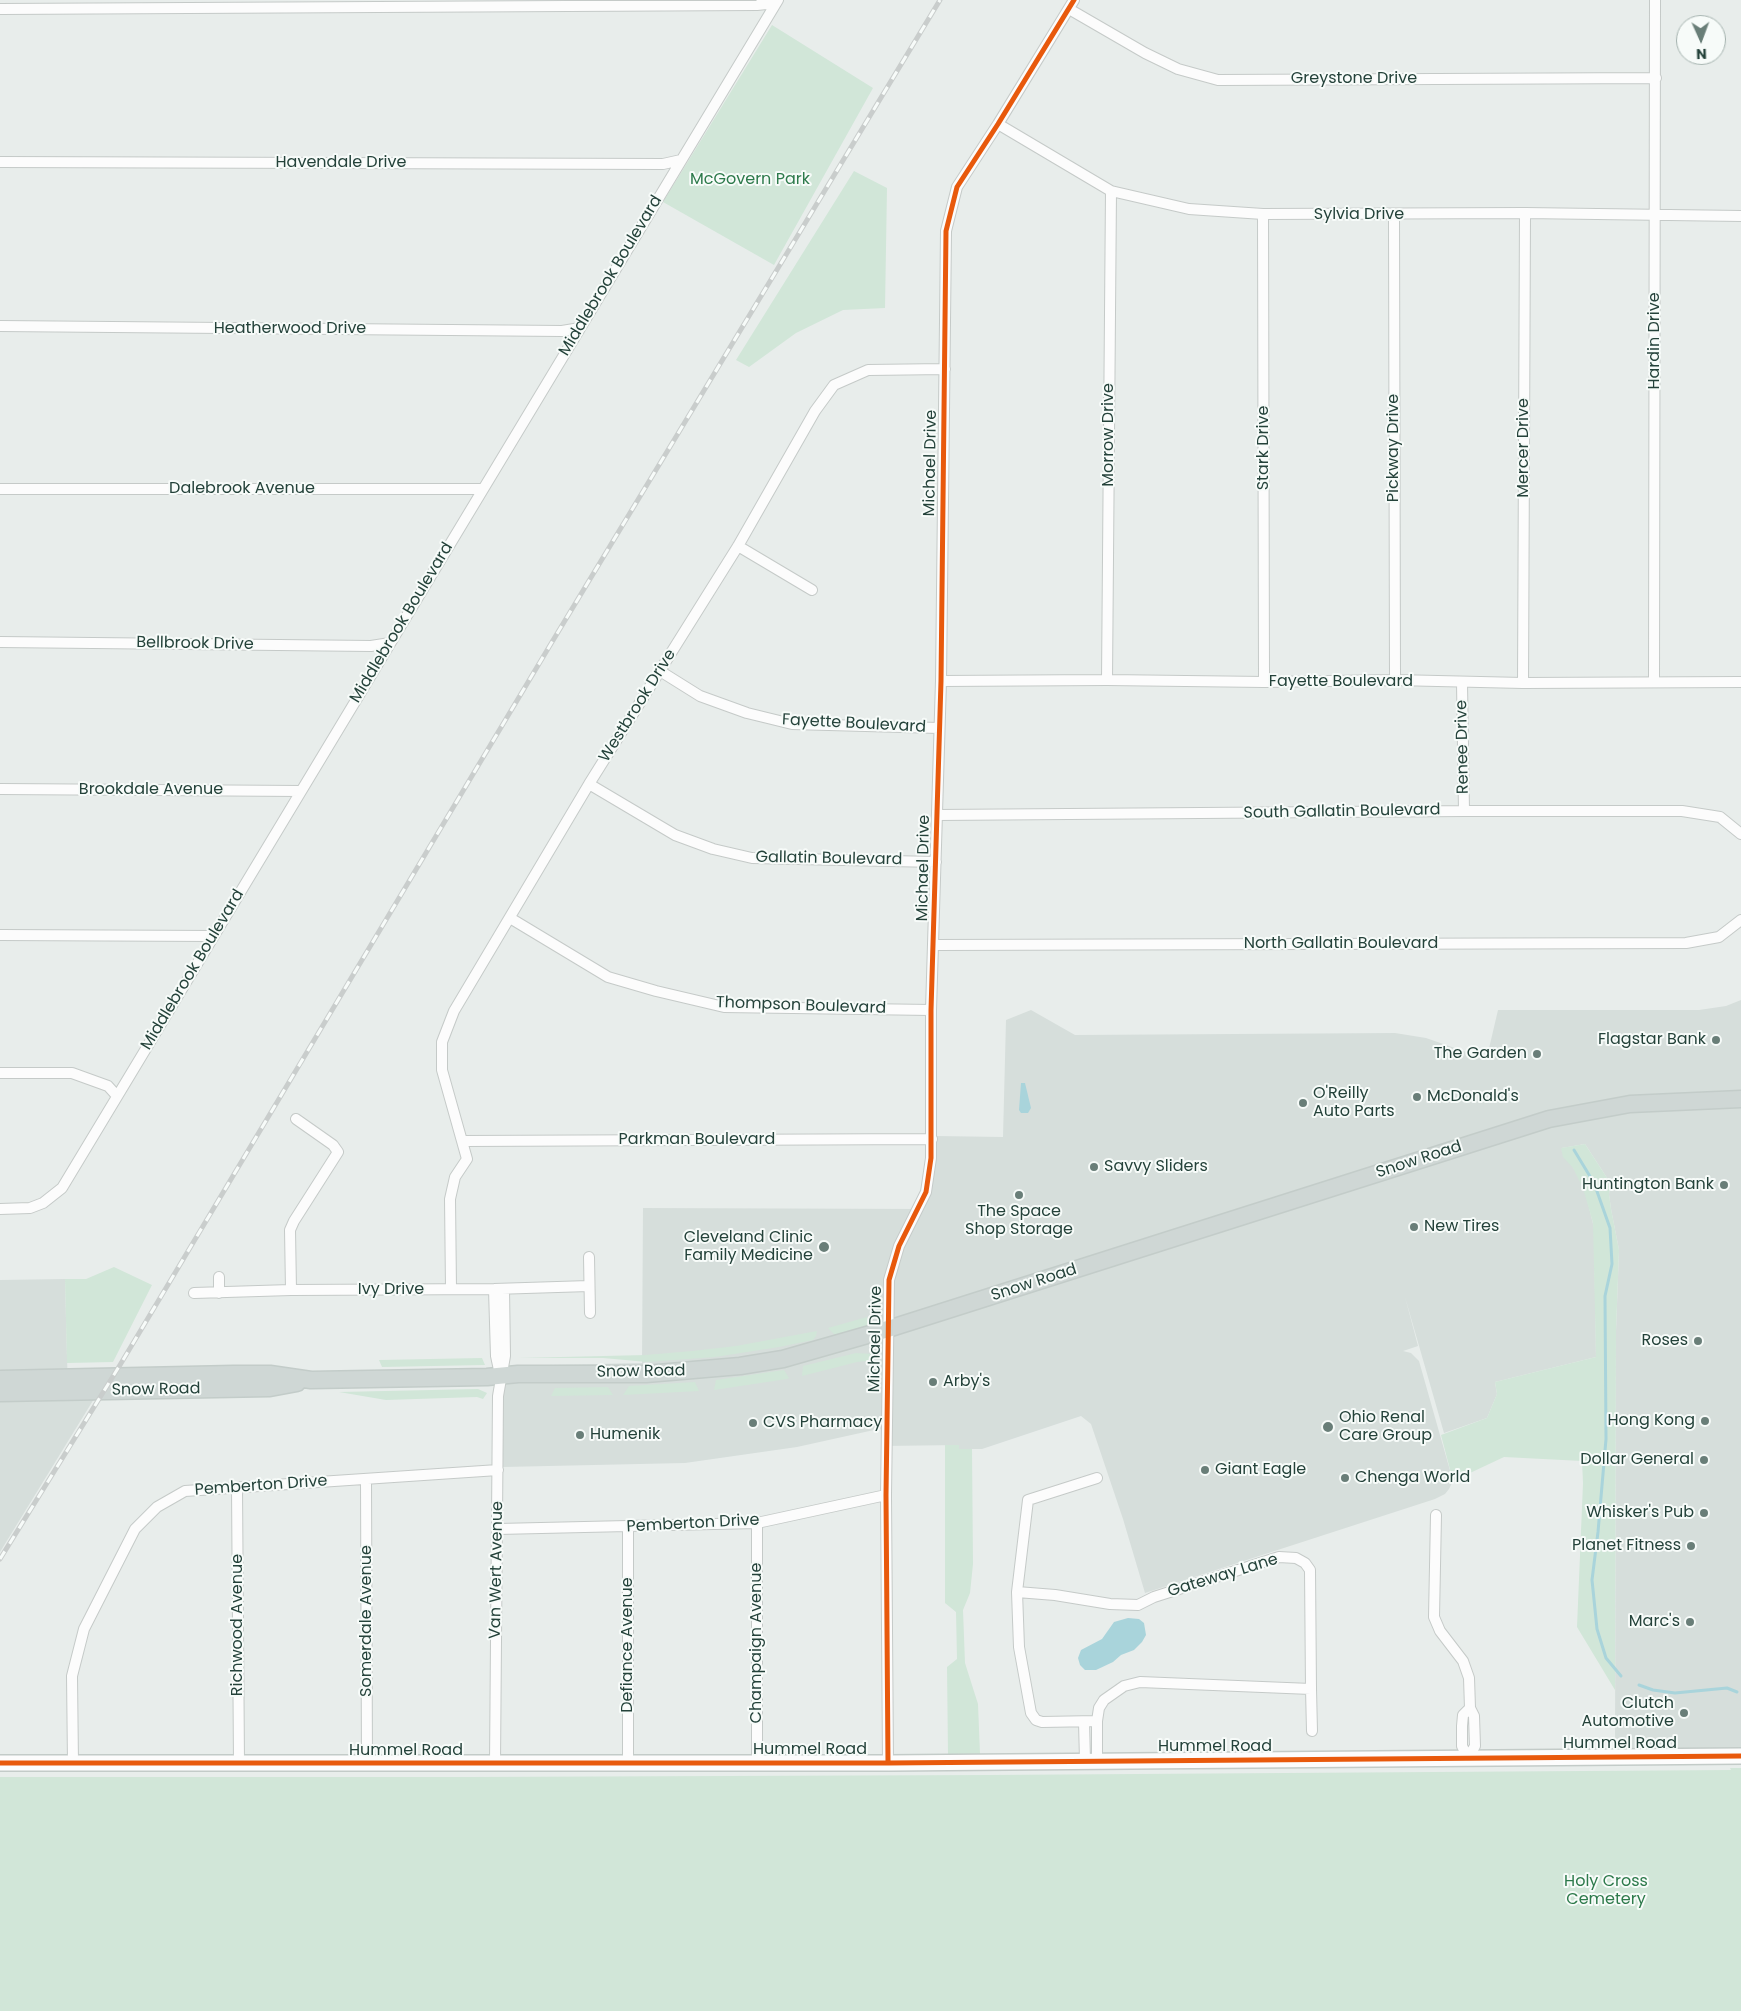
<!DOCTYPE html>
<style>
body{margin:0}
#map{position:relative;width:1741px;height:2011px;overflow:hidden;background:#e8edeb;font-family:Poppins,sans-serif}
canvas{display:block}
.north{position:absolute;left:1676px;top:15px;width:50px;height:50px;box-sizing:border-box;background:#f7fbf9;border:1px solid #a3b1ad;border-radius:50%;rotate:178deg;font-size:14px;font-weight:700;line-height:20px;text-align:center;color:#24423a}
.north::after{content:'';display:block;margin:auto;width:18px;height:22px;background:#697e78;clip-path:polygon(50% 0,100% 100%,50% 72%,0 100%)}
</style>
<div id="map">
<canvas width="1741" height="2011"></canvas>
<div class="north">N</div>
</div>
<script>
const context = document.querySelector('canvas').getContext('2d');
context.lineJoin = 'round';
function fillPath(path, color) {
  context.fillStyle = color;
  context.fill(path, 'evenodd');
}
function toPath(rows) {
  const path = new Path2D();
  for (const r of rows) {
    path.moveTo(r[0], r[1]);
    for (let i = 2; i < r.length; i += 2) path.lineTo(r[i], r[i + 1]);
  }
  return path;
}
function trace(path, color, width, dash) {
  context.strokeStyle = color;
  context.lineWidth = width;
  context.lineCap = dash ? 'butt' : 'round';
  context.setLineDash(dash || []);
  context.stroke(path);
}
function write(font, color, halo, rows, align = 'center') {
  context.font = font + ' Poppins,sans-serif';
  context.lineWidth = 4;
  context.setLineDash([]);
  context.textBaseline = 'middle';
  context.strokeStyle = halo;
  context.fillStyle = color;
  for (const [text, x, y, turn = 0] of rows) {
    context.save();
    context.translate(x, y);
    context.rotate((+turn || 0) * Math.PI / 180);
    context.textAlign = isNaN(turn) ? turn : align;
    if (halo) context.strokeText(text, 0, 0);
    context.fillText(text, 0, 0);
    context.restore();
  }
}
fillPath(toPath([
 [1741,1000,1741,1751,1615,1753,1616,1331,1619,1250,1611,1209,1609,1194,1611,1184,1585,1144,1562,1148,1584,1186,1594,1228,1596,1357,1495,1382,1497,1394,1487,1418,1444,1433,1405,1297,1418,1346,1403,1351,1411,1353,1419,1361,1453,1481,1449,1489,1445,1494,1435,1499,1145,1593,1123,1519,1091,1424,1081,1416,982,1449,959,1449,959,1445,883,1446,883,1428,797,1447,685,1463,503,1467,503,1366,642,1363,643,1208,924,1209,931,1184,936,1136,1003,1137,1006,1020,1031,1010,1075,1035,1395,1033,1426,1038,1472,1054,1487,1057,1498,1010,1699,1010,1726,1006],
 [65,1279,68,1395,97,1394,0,1552,0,1280]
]), '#d6dedb');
fillPath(toPath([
 [772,25,873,88,774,265,663,202],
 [854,171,887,188,885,308,843,310,796,333,749,367,736,360],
 [1585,1144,1611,1184,1609,1194,1611,1209,1619,1250,1616,1331,1615,1690,1577,1627,1583,1483,1582,1461,1504,1457,1453,1481,1441,1435,1487,1418,1497,1394,1495,1382,1596,1357,1593,1223,1583,1188,1573,1168,1563,1157,1561,1148],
 [114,1267,152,1285,113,1362,67,1363,65,1279,86,1279],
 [867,1317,869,1325,864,1327,835,1335,828,1328],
 [817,1331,816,1336,813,1340,779,1347,715,1357,647,1362,603,1358,518,1358,646,1355,692,1351,736,1346],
 [856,1353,873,1354,873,1364,865,1361,857,1362,802,1376,803,1366],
 [482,1358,485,1365,382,1367,379,1360],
 [784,1370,789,1378,787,1379,714,1390,716,1380],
 [695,1382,699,1391,623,1395,629,1386],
 [608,1387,613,1395,551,1396,555,1388],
 [478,1389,487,1393,483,1399,477,1397,386,1400,339,1392],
 [945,1445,959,1445,959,1449,972,1449,973,1564,970,1593,963,1610,965,1663,978,1704,980,1754,948,1754,947,1667,957,1659,956,1612,945,1603],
 [1730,1768,1741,1768,1741,2011,0,2011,0,1777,470,1777,988,1775,1731,1770]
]), '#d1e6d8');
fillPath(toPath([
 [1021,1083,1025,1083,1031,1108,1028,1113,1021,1113,1019,1110],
 [1128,1618,1139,1619,1144,1623,1146,1635,1142,1642,1134,1650,1121,1655,1113,1662,1096,1670,1085,1670,1080,1665,1078,1658,1081,1650,1102,1639,1114,1622]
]), '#a9d4db');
trace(toPath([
 [1574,1150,1594,1183,1610,1228,1612,1264,1605,1296,1606,1439,1598,1532,1592,1580,1597,1629,1606,1658,1621,1676],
 [1639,1685,1653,1690,1675,1693,1727,1688,1737,1692]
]), '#a9d4db', 3);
const street = toPath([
 [0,9,757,5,776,3],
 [1069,9,1145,53,1178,69,1218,80,1656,78],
 [998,124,1111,191,1189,209,1263,214,1525,213,1741,216],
 [0,162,663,164,681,160],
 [1263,214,1264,682],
 [1394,215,1395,680],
 [0,326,562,331,580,328],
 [0,489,483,489],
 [738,546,812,590],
 [0,642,371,646,390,643],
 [660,671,700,696,747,713,792,724,939,728],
 [1107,680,1111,191],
 [941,681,1107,680,1264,682,1395,680,1523,683,1741,682],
 [1654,681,1655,0],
 [1462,683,1464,811],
 [1523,683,1525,213],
 [589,784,675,835,713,849,752,858,936,862],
 [0,789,301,791],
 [937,815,1464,811,1682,811,1720,817,1741,834],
 [510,918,608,977,656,991,724,1007,931,1010],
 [0,935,214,936],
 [934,945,1686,943,1719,937,1741,920],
 [0,1073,72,1073,108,1086,117,1096],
 [463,1141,932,1139],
 [0,1209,30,1208,43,1203,62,1188,778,0],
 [589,1257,590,1313],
 [219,1277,219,1293],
 [451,1289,450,1199,455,1177,467,1159,442,1070,442,1042,454,1011,589,784,738,546,815,411,834,385,868,370,945,369],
 [494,1289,496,1356,499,1370],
 [291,1290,290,1230,294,1221,338,1152,333,1145,296,1119],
 [194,1293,291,1290,494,1289,589,1286],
 [366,1479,367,1764],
 [237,1487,239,1763],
 [1436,1515,1434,1617,1440,1631,1463,1661,1469,1678,1470,1708,1474,1716,1475,1746,1468,1758],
 [498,1529,757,1523,886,1495],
 [1017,1592,1055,1595,1110,1604,1138,1605,1154,1597,1279,1557,1296,1558,1305,1563,1310,1570,1311,1689,1140,1682,1124,1686,1104,1700,1099,1708,1097,1721,1097,1760],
 [1311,1689,1312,1731],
 [1097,1721,1042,1722,1036,1720,1031,1713,1019,1647,1017,1592,1028,1500,1097,1478],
 [1084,1722,1085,1760],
 [1468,1758,1462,1746,1462,1726,1463,1715,1470,1708],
 [73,1763,72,1676,84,1629,135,1529,157,1507,185,1491,498,1470],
 [495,1763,498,1396,505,1356,504,1289],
 [628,1763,628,1527],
 [757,1763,757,1523],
 [888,1763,886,1495,889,1280,899,1246,926,1192,931,1158,931,1010,941,681,946,231,957,187,998,124,1074,0]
]);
const secondary = toPath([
 [0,1763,888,1763,1741,1756]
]);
const primary = toPath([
 [0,1379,234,1374,270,1374,311,1380,487,1377,518,1374,646,1374,740,1366,783,1359,888,1329,1549,1119,1630,1104,1741,1099],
 [0,1393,270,1388,297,1383]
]);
trace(street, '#c5cac8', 12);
trace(secondary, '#c3cbc8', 18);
trace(primary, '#c3ccc9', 19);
trace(street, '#fcfcfc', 10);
trace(secondary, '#fcfcfc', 15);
trace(primary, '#cfd7d5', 16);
const rail = toPath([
 [0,1559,120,1365,552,642,940,0]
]);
trace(rail, '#c9cdcc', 5);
trace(rail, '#f7fbf9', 3, [9]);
trace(toPath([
 [0,1763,888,1763,1741,1756],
 [888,1763,886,1495,889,1280,899,1246,926,1192,931,1158,931,1010,941,681,946,231,957,187,998,124,1074,0]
]), '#e8590c', 5);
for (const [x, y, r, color] of [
 [1716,1040,5,"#697e78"],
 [1537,1054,5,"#697e78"],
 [1417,1097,5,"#697e78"],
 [1303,1103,5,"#697e78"],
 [1094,1167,5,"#697e78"],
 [1724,1185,5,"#697e78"],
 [1019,1195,5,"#697e78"],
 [1414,1227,5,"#697e78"],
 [824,1247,6,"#697e78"],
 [1698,1341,5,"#697e78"],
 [933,1382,5,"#697e78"],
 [1705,1421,5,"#697e78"],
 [753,1423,5,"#697e78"],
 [1328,1427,6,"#697e78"],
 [580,1435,5,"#697e78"],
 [1704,1460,5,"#697e78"],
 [1205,1470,5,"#697e78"],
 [1345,1478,5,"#697e78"],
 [1704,1513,5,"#697e78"],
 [1691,1546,5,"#697e78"],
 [1690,1622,5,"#697e78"],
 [1684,1713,5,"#697e78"]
]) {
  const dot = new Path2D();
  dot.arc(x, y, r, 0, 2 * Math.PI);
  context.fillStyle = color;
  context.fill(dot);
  trace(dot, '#f7fbf9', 2);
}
write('16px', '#24423a', '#f7fbf9', [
 ["Greystone Drive",1354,79],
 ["Havendale Drive",341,163],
 ["Sylvia Drive",1359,215],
 ["Middlebrook Boulevard",611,276,-59],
 ["Heatherwood Drive",290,329],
 ["Hardin Drive",1655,341,-90],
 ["Morrow Drive",1109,435,-90],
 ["Stark Drive",1264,448,-90],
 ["Pickway Drive",1394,448,-90],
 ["Mercer Drive",1524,448,-90],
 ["Michael Drive",931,463,-89],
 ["Dalebrook Avenue",242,489],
 ["Middlebrook Boulevard",402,623,-59],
 ["Bellbrook Drive",195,644,1],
 ["Fayette Boulevard",1341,682],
 ["Westbrook Drive",638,706,-58],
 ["Fayette Boulevard",854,724,3],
 ["Renee Drive",1463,747,-91],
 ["Brookdale Avenue",151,790],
 ["South Gallatin Boulevard",1342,812,-1],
 ["Gallatin Boulevard",829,859,1],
 ["Michael Drive",924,868,-89],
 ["North Gallatin Boulevard",1341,944],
 ["Middlebrook Boulevard",193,970,-59],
 ["Thompson Boulevard",801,1006,2],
 ["Parkman Boulevard",697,1140],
 ["Snow Road",1419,1160,-18],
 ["Snow Road",1034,1283,-18],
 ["Ivy Drive",391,1290],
 ["Michael Drive",876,1339,-89],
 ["Snow Road",641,1372,-1],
 ["Snow Road",156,1390,-1],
 ["Pemberton Drive",261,1486,-4],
 ["Pemberton Drive",693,1524,-3],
 ["Van Wert Avenue",497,1570,-89],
 ["Gateway Lane",1223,1576,-17],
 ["Somerdale Avenue",367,1621,-90],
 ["Richwood Avenue",238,1625,-90],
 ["Champaign Avenue",757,1643,-90],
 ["Defiance Avenue",628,1645,-90],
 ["Hummel Road",1620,1744],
 ["Hummel Road",1215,1747],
 ["Hummel Road",810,1750],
 ["Hummel Road",406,1751]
]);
write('16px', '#2d7a4b', '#f7fbf9', [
 ["McGovern Park",750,180],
 ["Holy Cross",1606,1882],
 ["Cemetery",1606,1900]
]);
write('16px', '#24423a', '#f7fbf9', [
 ["Flagstar Bank",1706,1040],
 ["The Garden",1527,1054],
 ["O'Reilly",1313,1094,"left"],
 ["Auto Parts",1313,1112,"left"],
 ["McDonald's",1427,1097,"left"],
 ["Savvy Sliders",1104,1167,"left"],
 ["Huntington Bank",1714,1185],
 ["The Space",1019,1212,"center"],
 ["Shop Storage",1019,1230,"center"],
 ["New Tires",1424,1227,"left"],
 ["Cleveland Clinic",813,1238],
 ["Family Medicine",813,1256],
 ["Roses",1688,1341],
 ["Arby's",943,1382,"left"],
 ["Ohio Renal",1339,1418,"left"],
 ["Care Group",1339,1436,"left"],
 ["Hong Kong",1695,1421],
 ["CVS Pharmacy",763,1423,"left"],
 ["Humenik",590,1435,"left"],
 ["Dollar General",1694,1460],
 ["Giant Eagle",1215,1470,"left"],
 ["Chenga World",1355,1478,"left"],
 ["Whisker's Pub",1694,1513],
 ["Planet Fitness",1681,1546],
 ["Marc's",1680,1622],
 ["Clutch",1674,1704],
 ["Automotive",1674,1722]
], 'right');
</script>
